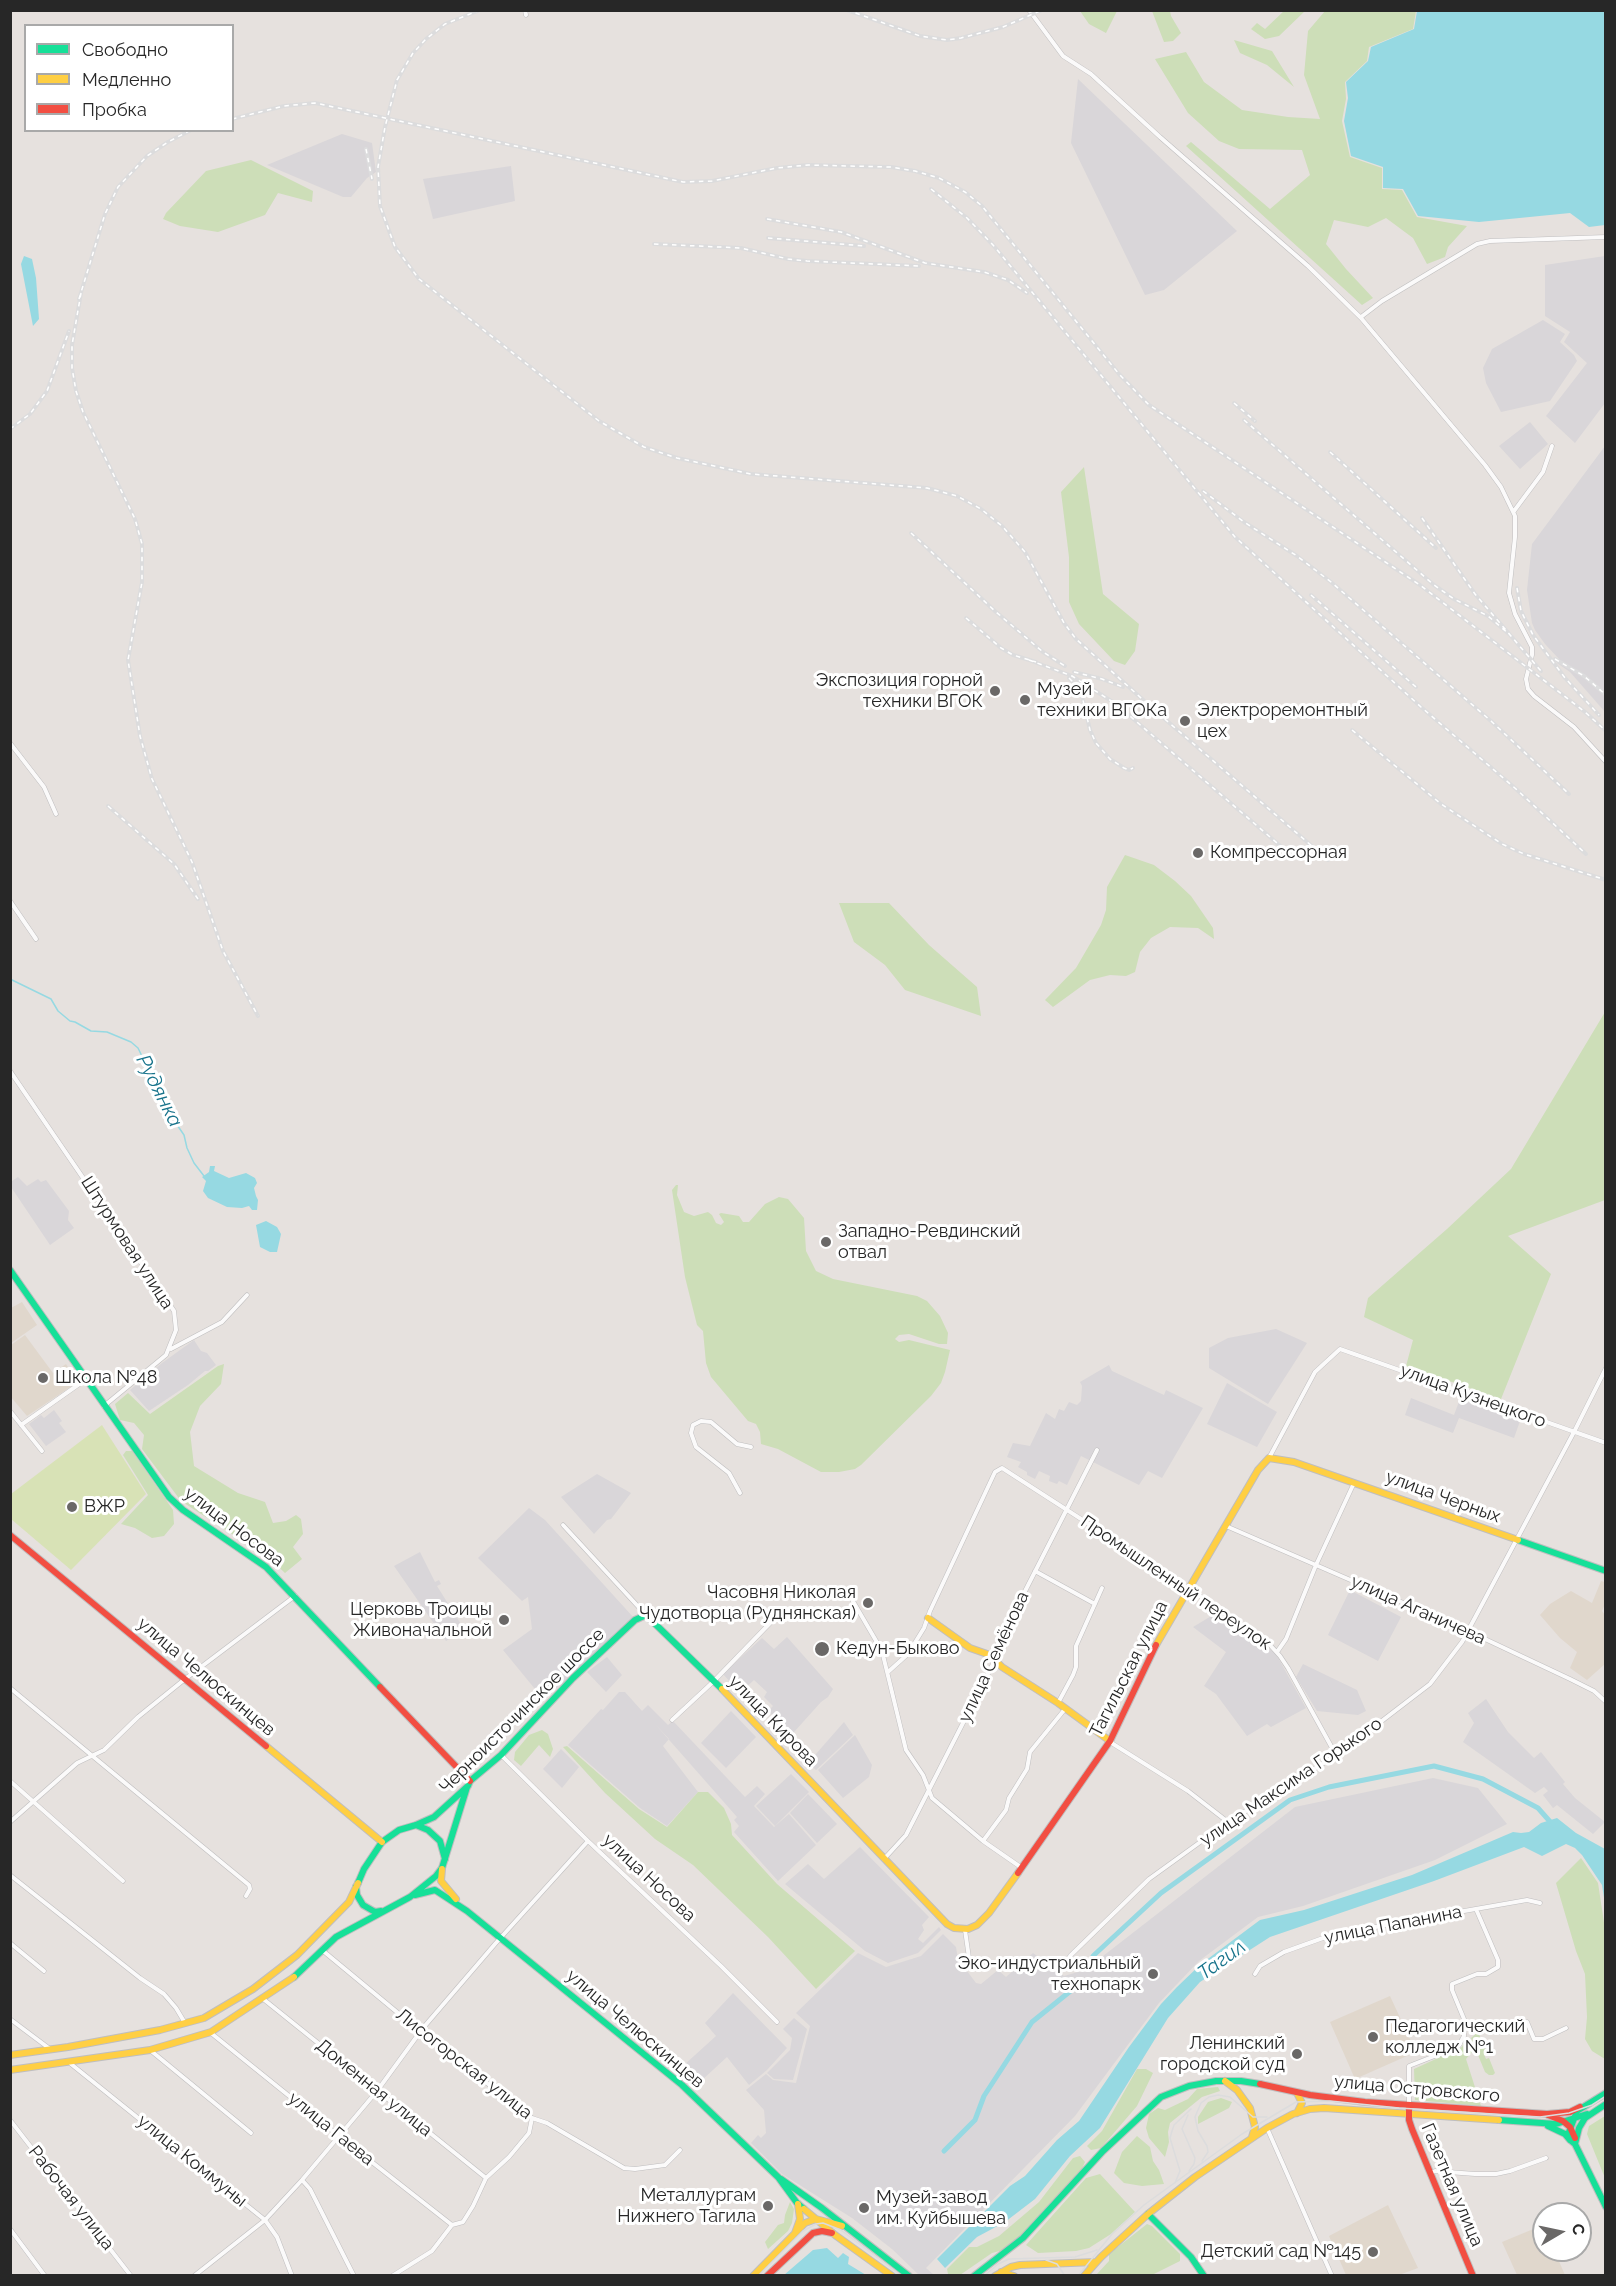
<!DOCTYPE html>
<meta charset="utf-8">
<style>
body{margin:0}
#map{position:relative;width:1616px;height:2286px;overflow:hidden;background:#e6e1de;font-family:Raleway,sans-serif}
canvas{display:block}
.frame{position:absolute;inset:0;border:12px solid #272727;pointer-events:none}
.legend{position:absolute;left:24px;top:24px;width:210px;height:108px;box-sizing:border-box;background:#fff;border:2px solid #a9a9a9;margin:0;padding:8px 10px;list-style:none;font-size:18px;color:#272727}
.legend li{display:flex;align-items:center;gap:12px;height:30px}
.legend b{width:30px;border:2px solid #a9a9a9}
.north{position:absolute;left:1532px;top:2202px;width:60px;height:60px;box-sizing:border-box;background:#fff;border:2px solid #a9a9a9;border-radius:50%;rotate:81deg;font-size:16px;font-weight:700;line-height:24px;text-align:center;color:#272727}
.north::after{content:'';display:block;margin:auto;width:21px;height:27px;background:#6a6867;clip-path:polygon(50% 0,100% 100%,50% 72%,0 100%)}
</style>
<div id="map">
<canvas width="1616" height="2286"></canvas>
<div class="frame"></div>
<ul class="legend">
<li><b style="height:8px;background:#16e098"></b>Свободно</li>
<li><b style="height:8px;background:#ffcf43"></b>Медленно</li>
<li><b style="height:8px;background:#f24e42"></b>Пробка</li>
</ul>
<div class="north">С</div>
</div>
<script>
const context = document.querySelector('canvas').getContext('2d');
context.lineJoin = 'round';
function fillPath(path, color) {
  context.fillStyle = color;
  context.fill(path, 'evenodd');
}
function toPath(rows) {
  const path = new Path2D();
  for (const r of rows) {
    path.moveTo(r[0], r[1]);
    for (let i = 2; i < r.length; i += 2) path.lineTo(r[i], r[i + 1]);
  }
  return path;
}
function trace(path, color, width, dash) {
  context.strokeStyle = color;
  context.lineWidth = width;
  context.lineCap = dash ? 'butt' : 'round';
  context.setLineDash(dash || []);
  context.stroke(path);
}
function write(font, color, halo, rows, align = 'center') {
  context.font = font + ' Raleway,sans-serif';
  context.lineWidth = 6;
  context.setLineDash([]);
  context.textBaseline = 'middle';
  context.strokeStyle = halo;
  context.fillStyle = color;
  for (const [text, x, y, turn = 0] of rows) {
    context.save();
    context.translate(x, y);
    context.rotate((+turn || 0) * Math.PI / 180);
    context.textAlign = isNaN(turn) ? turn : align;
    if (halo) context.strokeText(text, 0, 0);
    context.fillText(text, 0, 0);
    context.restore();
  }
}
fillPath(toPath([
 [1078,79,1237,231,1164,290,1145,295,1071,143],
 [342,134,372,143,376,172,367,178,351,197,343,197,267,165],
 [511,166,515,201,433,219,423,179],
 [1605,256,1605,403,1575,443,1546,416,1587,363,1564,342,1570,332,1545,316,1545,265],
 [1543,320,1565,334,1560,342,1574,355,1577,361,1550,401,1501,412,1486,383,1483,368,1492,349],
 [1530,422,1548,444,1520,469,1499,446],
 [1605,446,1605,712,1570,672,1557,663,1559,659,1545,644,1535,630,1532,623,1527,590,1532,544],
 [18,1177,27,1186,38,1179,41,1182,46,1180,69,1211,68,1220,74,1228,50,1245,11,1187,12,1181],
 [1276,1329,1307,1343,1268,1404,1209,1368,1209,1348,1228,1338],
 [194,1340,201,1351,207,1353,216,1365,208,1371,205,1371,188,1385,149,1411,130,1390,162,1363],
 [1109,1365,1112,1371,1164,1395,1166,1390,1203,1408,1162,1478,1148,1471,1139,1485,1081,1456,1067,1485,1059,1481,1057,1484,1049,1481,1050,1476,1039,1471,1035,1479,1027,1475,1027,1472,1018,1467,1021,1462,1007,1457,1013,1443,1030,1446,1046,1413,1055,1419,1059,1409,1064,1411,1069,1402,1077,1405,1081,1401,1082,1386,1080,1382],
 [1227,1383,1277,1412,1257,1447,1207,1424],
 [1411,1398,1454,1415,1460,1399,1520,1421,1514,1438,1459,1418,1453,1433,1405,1415],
 [54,1410,62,1421,59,1423,66,1432,46,1446,29,1424,41,1415,44,1418],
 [597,1474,631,1493,611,1519,607,1520,594,1534,561,1497],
 [529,1508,545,1520,634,1618,544,1700,503,1650,532,1629,528,1597,522,1601,478,1558],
 [420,1552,435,1582,439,1580,441,1584,437,1586,464,1629,446,1641,394,1566],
 [1350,1590,1401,1617,1378,1661,1328,1635],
 [1218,1612,1276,1654,1306,1708,1271,1727,1267,1724,1247,1736,1216,1694,1204,1686,1226,1652,1193,1627],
 [787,1637,833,1689,828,1697,821,1702,786,1741,784,1741,771,1728,779,1722,768,1711,773,1706,764,1697,767,1692,754,1680,740,1693,723,1674,762,1638,774,1649],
 [607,1657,622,1675,606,1692,587,1672],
 [1303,1664,1357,1690,1366,1711,1358,1715,1317,1711,1296,1677],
 [619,1692,625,1692,642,1711,648,1705,668,1725,673,1721,745,1797,757,1786,765,1794,754,1806,774,1827,789,1814,816,1845,778,1881,734,1832,739,1826,734,1820,737,1817,656,1725,669,1739,663,1746,698,1792,667,1826,640,1808,568,1745,601,1709,603,1710],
 [1486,1699,1508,1732,1534,1758,1541,1752,1565,1782,1563,1784,1575,1798,1605,1822,1593,1834,1557,1805,1553,1808,1543,1795,1548,1791,1544,1787,1535,1793,1463,1742,1474,1723,1468,1713],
 [731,1711,756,1737,726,1768,701,1743],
 [844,1722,853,1735,816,1770,808,1763],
 [855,1735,872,1765,869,1777,843,1798,818,1770],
 [561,1749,579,1767,562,1788,543,1769],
 [791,1774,809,1792,775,1826,756,1806],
 [1433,1778,1478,1788,1507,1824,1435,1860,1303,1906,1258,1917,1199,1961,1159,2003,1075,2116,926,2268,934,2275,919,2275,892,2249,852,2218,782,2174,751,2143,758,2135,761,2138,766,2133,764,2110,746,2090,766,2074,773,2080,796,2083,810,2026,796,2013,858,1953,886,1967,921,1956,943,1934,956,1947,958,1959,976,1983,981,1984,998,1970,1006,1977,1033,1953,1064,1976,1085,1970,1295,1807],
 [808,1794,837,1824,817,1843,790,1813],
 [860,1847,929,1917,922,1925,924,1930,918,1939,923,1943,939,1927,941,1930,918,1953,888,1963,865,1951,785,1884,808,1864,824,1879],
 [733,1993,787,2048,767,2070,749,2085,727,2057,701,2081,684,2065,716,2036,705,2023],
 [794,2018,807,2029,793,2080,774,2079,767,2073,790,2050,792,2038,783,2029]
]), '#d9d6d9');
fillPath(toPath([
 [22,1302,37,1325,11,1343,11,1308],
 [25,1335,53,1373,66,1364,78,1382,27,1416,10,1396,11,1345],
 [1601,1581,1605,1582,1605,1604,1602,1611,1605,1615,1605,1664,1587,1680,1570,1668,1577,1652,1560,1638,1540,1615,1550,1604,1571,1591,1592,1603],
 [1390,1996,1416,2052,1355,2079,1330,2022],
 [1388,2205,1418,2268,1399,2275,1346,2275,1329,2236],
 [1543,2225,1544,2250,1554,2250,1565,2275,1517,2275,1502,2242]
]), '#e0d7cc');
fillPath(toPath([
 [1285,10,1305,11,1279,36,1265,39,1251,29,1257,23,1265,29],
 [1080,11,1117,11,1106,33,1089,24],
 [1152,11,1170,11,1171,16,1181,33,1173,41,1164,42],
 [1325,11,1416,11,1413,29,1369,47,1367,61,1345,82,1346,99,1342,121,1350,157,1382,168,1382,189,1402,190,1417,217,1467,226,1448,247,1445,257,1427,264,1413,238,1386,218,1368,227,1334,220,1326,244,1346,269,1373,298,1362,305,1186,146,1191,142,1270,209,1310,175,1302,150,1239,149,1219,141,1188,113,1155,59,1186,52,1204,82,1242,110,1288,117,1320,119,1304,75,1308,31],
 [1234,40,1272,51,1294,87,1267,65,1240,53],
 [251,160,313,191,312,202,278,193,265,215,218,232,180,226,163,219,166,213,206,171],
 [1084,467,1103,594,1139,624,1135,651,1125,665,1114,661,1079,624,1069,602,1069,557,1061,492],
 [1125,855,1154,865,1175,881,1191,896,1213,928,1214,939,1198,928,1170,927,1151,938,1140,952,1135,972,1126,976,1110,975,1090,980,1053,1007,1045,1000,1076,968,1101,925,1106,910,1107,887],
 [839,903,889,903,929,945,977,987,981,1016,905,990,885,965,854,942],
 [1605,1012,1605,1200,1508,1236,1551,1274,1501,1399,1406,1366,1413,1340,1364,1317,1368,1298,1447,1229,1511,1169],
 [676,1185,678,1185,677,1195,684,1212,694,1216,708,1212,712,1215,716,1223,721,1225,724,1222,719,1214,721,1213,739,1216,743,1222,749,1222,765,1204,779,1197,788,1199,804,1218,806,1251,816,1271,833,1279,917,1296,927,1301,940,1316,948,1333,947,1344,939,1344,909,1334,899,1335,895,1339,899,1342,909,1340,950,1350,945,1372,941,1383,931,1396,861,1465,855,1469,839,1472,821,1472,778,1449,761,1444,760,1432,756,1424,748,1421,711,1377,706,1363,703,1331,697,1325,685,1277,672,1190],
 [224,1364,221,1384,200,1406,190,1432,194,1466,238,1493,265,1502,273,1523,286,1521,296,1515,301,1519,303,1534,293,1547,302,1559,285,1573,269,1558,181,1501,142,1449,144,1435,134,1423,120,1420,115,1404,128,1393,150,1414,218,1366],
 [126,1451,132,1451,173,1510,174,1524,164,1536,152,1538,135,1528,121,1524,148,1495,123,1455],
 [542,1730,548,1734,553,1749,550,1757,539,1745,521,1766,514,1760,515,1752,529,1735],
 [567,1746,639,1809,667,1827,698,1792,708,1792,724,1808,731,1824,732,1835,777,1884,855,1951,816,1989,768,1937,693,1865,655,1839,605,1793,563,1747],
 [1581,1858,1598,1883,1605,1929,1605,2059,1592,2051,1585,2039,1587,2017,1585,1974,1576,1951,1556,1883],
 [1478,2032,1487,2053,1484,2054,1486,2059,1489,2058,1495,2073,1493,2075,1489,2075,1485,2072,1471,2038],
 [1468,2039,1473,2051,1466,2059,1481,2106,1415,2100,1414,2069,1462,2047,1465,2040],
 [1137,2069,1146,2069,1153,2073,1137,2106,1101,2148,1091,2150,1087,2146,1102,2131],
 [1218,2087,1220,2091,1202,2097,1170,2123,1168,2132,1169,2142,1165,2157,1149,2138,1146,2128,1149,2114,1158,2108,1165,2110,1188,2099,1197,2089],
 [1221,2098,1232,2102,1229,2108,1198,2124,1198,2117,1208,2102],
 [1605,2116,1605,2178,1587,2134,1589,2126],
 [1137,2136,1150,2147,1153,2161,1159,2170,1164,2184,1142,2186,1124,2183,1114,2173,1122,2152],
 [1080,2156,1085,2162,1080,2173,1020,2239,1007,2249,992,2253,960,2275,948,2274,947,2269,969,2247,977,2247,999,2236,1039,2202,1073,2158],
 [1100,2174,1135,2212,1111,2234,1089,2248,1076,2251,1038,2253,1026,2245,1086,2178],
 [790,2202,794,2209,792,2223,788,2231,768,2249,765,2242,778,2225,784,2223,785,2215],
 [1147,2224,1152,2226,1180,2254,1180,2261,1152,2275,1096,2275,1109,2261,1109,2254]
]), '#cddeb8');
fillPath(toPath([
 [102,1425,146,1494,71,1570,11,1519,11,1494]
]), '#d8e2b6');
fillPath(toPath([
 [1417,11,1605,11,1605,225,1589,227,1570,213,1479,222,1418,216,1403,189,1383,188,1383,167,1351,156,1344,121,1348,98,1346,82,1368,61,1371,47,1414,29],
 [24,256,32,259,36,278,39,319,33,326,21,264],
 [210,1166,215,1166,214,1171,229,1178,246,1173,255,1178,257,1183,254,1188,256,1196,258,1200,257,1210,252,1210,249,1206,242,1208,227,1207,208,1198,203,1191,206,1181,202,1177,209,1172],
 [266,1221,277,1227,281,1234,277,1252,270,1252,260,1247,256,1225],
 [1557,1818,1576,1833,1605,1849,1605,1904,1602,1885,1582,1855,1575,1848,1566,1844,1542,1856,1524,1847,1434,1881,1270,1937,1200,1982,1168,2018,1100,2128,1070,2156,1035,2199,1005,2222,977,2237,945,2268,937,2259,1010,2186,1025,2176,1057,2140,1079,2121,1129,2047,1161,2004,1177,1987,1201,1964,1260,1920,1304,1910,1412,1875,1513,1832,1521,1833,1529,1832,1541,1823],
 [827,2248,838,2258,843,2253,849,2257,848,2264,866,2275,784,2275,813,2250]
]), '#96d9e2');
trace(toPath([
 [10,979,51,999,58,1011,70,1021,75,1022,91,1031,107,1032,131,1042,138,1048,171,1116,184,1135,187,1148,194,1163,204,1176]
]), '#96d9e2', 1.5);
trace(toPath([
 [1093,1956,1161,1893,1290,1800,1329,1787,1434,1766,1483,1779,1538,1808,1553,1825],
 [944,2151,975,2120,984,2096,1032,2022,1078,1985]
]), '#96d9e2', 5);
const street = toPath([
 [525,10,526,15],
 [1029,10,1063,56,1091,74,1160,137,1308,266,1361,318,1485,465,1501,487,1515,516,1515,537,1509,593,1515,614,1532,647,1532,655,1526,679,1528,689,1534,696,1574,727,1606,762],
 [1361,317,1382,301,1477,244,1490,241,1606,237],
 [1514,511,1543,472,1552,446],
 [10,743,44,787,56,814],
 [10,901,36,939],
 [10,1071,174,1311,176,1330,166,1355,104,1406],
 [171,1349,222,1322,247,1295],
 [10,1411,42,1451],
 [21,1425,85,1380],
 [1269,1458,1315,1372,1340,1349,1606,1443],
 [740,1493,729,1473,696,1447,691,1433,693,1425,701,1421,711,1422,737,1444,751,1447],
 [563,1525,646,1615],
 [1226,1526,1468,1631,1570,1679,1594,1691,1606,1702],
 [1035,1571,1095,1604],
 [850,1596,882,1651,906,1750,923,1775,932,1798,983,1841,1022,1868],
 [1277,1652,1286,1639,1316,1565,1354,1483],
 [888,1672,908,1654,924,1628,930,1611,995,1472,1002,1468,1188,1588,1269,1644,1280,1656,1288,1668,1331,1746,1340,1753],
 [10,1688,249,1885,250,1889,246,1896],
 [1058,1703,1073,1675,1076,1667,1076,1646,1102,1588],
 [672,1720,714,1681,773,1620],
 [1110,1742,1188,1791,1228,1822],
 [501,1755,588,1841,721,1966,777,2022],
 [10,1781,123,1881],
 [10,1822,77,1763,104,1750,138,1717,185,1679,295,1596],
 [983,1841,1006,1810,1009,1798,1027,1769,1030,1752,1065,1709],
 [884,1859,906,1835,993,1664,994,1652,1097,1450],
 [10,1875,140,1978,164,1994,176,2008,185,2023],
 [965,1930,970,1965],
 [10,1943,44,1971],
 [322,1950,421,2032,532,2118,547,2123,624,2168,635,2169,665,2165,680,2150],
 [1070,1956,1149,1879,1228,1822,1340,1753,1430,1684,1462,1642,1574,1432,1606,1368],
 [1255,1974,1260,1966,1284,1952,1323,1938,1390,1924,1527,1900,1540,1903],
 [262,1998,486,2178],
 [10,2019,50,2049],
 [1527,2022,1534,2039,1543,2039,1566,2028],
 [211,2033,340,2137,452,2225],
 [150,2050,251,2133],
 [71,2064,265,2220,277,2237,292,2276],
 [1409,2105,1409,2066,1455,2048,1459,2045,1464,2036,1464,2019,1452,1990,1452,1984,1477,1974,1486,1974,1498,1967,1498,1960,1476,1909],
 [10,2120,131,2276],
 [1267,2128,1332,2276],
 [1430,2173,1435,2171,1475,2174,1496,2174,1510,2171,1546,2158],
 [302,2180,310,2189,354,2276],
 [10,2229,45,2276],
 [194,2276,265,2220,302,2180,377,2091,423,2028,495,1944,588,1841],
 [392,2276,432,2251,452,2225,463,2222,473,2206,486,2178,509,2157,529,2133,532,2118]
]);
const fast = toPath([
 [10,1270,169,1497,183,1510,266,1567,380,1687],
 [1518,1540,1606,1571],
 [416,1825,434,1817,468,1786,470,1781,501,1755,573,1678,635,1620,646,1615,722,1689],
 [358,1883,364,1869,382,1842,399,1830,416,1825,428,1830,440,1841,445,1859],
 [356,1887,357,1895,363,1905,375,1912,381,1911],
 [415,1895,435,1890,467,1911,682,2085,778,2177,797,2203,804,2209],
 [294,1977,336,1937,410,1897,436,1876,442,1868,467,1787],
 [1606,2093,1577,2111,1569,2132,1570,2140,1575,2144,1606,2207],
 [1499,2120,1556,2124,1587,2114],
 [1548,2126,1565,2134,1570,2140],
 [1575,2144,1579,2128,1585,2118,1606,2104],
 [781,2179,822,2208,909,2276],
 [1148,2214,1191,2257,1204,2276],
 [974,2276,1023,2238,1103,2151,1161,2097,1189,2086,1216,2081,1241,2081,1260,2084]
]);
const slow = toPath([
 [928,1618,970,1648,990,1655,1002,1667,1058,1703,1110,1741],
 [1156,1645,1258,1470,1269,1458,1294,1462,1518,1540],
 [722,1689,947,1924,954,1928,968,1929,977,1925,989,1913,1018,1873],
 [266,1746,382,1842],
 [442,1869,441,1881,456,1899],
 [10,2055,68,2047,160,2030,204,2018,253,1989,297,1955,349,1902,358,1883],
 [10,2070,150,2050,211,2032,294,1977],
 [1225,2081,1237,2090,1250,2108,1255,2127,1252,2137],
 [1297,2093,1302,2103,1297,2113],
 [804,2209,835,2235,892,2276],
 [795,2233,800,2219,798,2204],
 [1001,2272,1014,2276],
 [753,2276,805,2223,816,2219,842,2226],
 [995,2276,1011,2267,1020,2265,1096,2262],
 [1084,2276,1101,2257,1148,2214,1195,2177,1267,2128,1293,2114,1310,2109,1324,2108,1499,2120]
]);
const jam = toPath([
 [10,1535,266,1746],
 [380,1687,470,1781],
 [1018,1873,1110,1741,1156,1645],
 [1260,2084,1310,2095,1365,2102,1547,2114,1570,2112,1580,2107],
 [1409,2105,1409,2120,1412,2129,1473,2276],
 [1548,2115,1563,2121,1570,2127,1575,2138],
 [767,2276,813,2233,822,2231,832,2233]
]);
trace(street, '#bfbebf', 5);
trace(fast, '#bfbebf', 8);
trace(slow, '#bfbebf', 8);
trace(jam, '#bfbebf', 8);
trace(street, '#fbfafa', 4);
trace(fast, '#16e098', 6);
trace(slow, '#ffcf43', 6);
trace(jam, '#f24e42', 6);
trace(toPath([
 [1188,2115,1182,2129,1195,2158,1194,2164,1189,2171],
 [1202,2161,1208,2152,1207,2146,1198,2131,1195,2117,1201,2103,1209,2097,1218,2095,1230,2097,1253,2117,1267,2117],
 [1175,2183,1180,2171,1170,2138,1172,2131,1174,2125,1191,2109],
 [1046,2260,1057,2264,1065,2276],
 [758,2276,803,2231,816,2224,823,2223,841,2230,902,2276],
 [984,2276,998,2264,1009,2259,1075,2257,1097,2250],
 [1078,2276,1112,2234,1144,2205,1242,2134,1296,2102,1330,2101,1399,2108,1540,2117,1569,2113,1592,2105,1606,2096]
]), '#dcdcdd', 1.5);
const rail = toPath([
 [480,10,445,24,426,39,413,53,397,80,385,127,378,167,380,206,395,247,419,279,599,421,644,447,677,458,751,474,927,488,957,496,981,509,1002,526,1025,552,1064,623,1076,639,1152,708,1328,860],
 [847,10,920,36,947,40,961,38,1003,27,1042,10],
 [232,119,284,106,315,103,683,182,712,181,777,168,808,165,891,167,915,171,939,178,965,192,982,206,1119,374,1149,405,1420,585,1585,712,1606,731],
 [366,149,372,179],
 [931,189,967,218,993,245,1235,537,1421,707,1516,789,1586,854],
 [767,219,841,232,925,263,984,272,1008,280,1027,293],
 [768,238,864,246],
 [654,244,741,248,788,259,807,261,919,266],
 [81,293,72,345,72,368,76,391,83,412,135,519,142,544,142,582,128,660,140,736,152,779,192,862,223,951,258,1016],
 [79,299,105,214,118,187,147,156,168,142,191,130],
 [1234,403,1255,421],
 [1244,420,1434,585,1454,599,1488,616,1509,634],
 [10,429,30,414,47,391,69,331],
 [1330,452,1436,548],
 [1203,491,1244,522,1297,556,1331,582,1491,721,1569,794],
 [1422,518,1475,594,1541,671],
 [911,533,996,612,1043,652,1065,666],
 [1517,588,1521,611,1533,635,1565,678,1599,715],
 [1311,595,1416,687],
 [966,618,1001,648,1013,655,1036,662],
 [1555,659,1584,676,1606,695],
 [1029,660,1072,676,1116,704,1292,856],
 [1074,672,1102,679,1123,687],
 [1069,678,1078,687,1082,696,1090,730,1096,743,1110,759,1124,768,1129,770,1133,768],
 [1352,730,1441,804,1502,844,1524,854,1606,880],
 [108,806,174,864,198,899]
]);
trace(rail, '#dcdcdd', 4);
trace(rail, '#fff', 1.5, [4.5]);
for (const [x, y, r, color] of [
 [995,691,6,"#6a6867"],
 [1025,700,6,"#6a6867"],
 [1185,721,6,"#6a6867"],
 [1198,853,6,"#6a6867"],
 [826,1242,6,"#6a6867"],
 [43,1378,6,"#6a6867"],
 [72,1507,6,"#6a6867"],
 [868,1603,6,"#6a6867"],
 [504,1620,6,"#6a6867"],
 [822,1649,8,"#6a6867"],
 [1153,1974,6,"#6a6867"],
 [1373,2037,6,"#6a6867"],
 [1297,2054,6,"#6a6867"],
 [768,2206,6,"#6a6867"],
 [864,2208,6,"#6a6867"],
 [1373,2252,6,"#6a6867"]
]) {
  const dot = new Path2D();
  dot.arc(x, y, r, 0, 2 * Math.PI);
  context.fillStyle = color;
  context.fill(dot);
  trace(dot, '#fff', 2);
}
write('18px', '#272727', '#fff', [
 ["Экспозиция горной",983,681,"right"],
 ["техники ВГОК",983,702,"right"],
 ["Музей",1037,690],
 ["техники ВГОКа",1037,711],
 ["Электроремонтный",1197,711],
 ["цех",1197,732],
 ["Компрессорная",1210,853],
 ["Западно-Ревдинский",838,1232],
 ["отвал",838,1253],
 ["Школа №48",55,1378],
 ["ВЖР",84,1507],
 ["Часовня Николая",856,1593,"right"],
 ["Чудотворца (Руднянская)",856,1614,"right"],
 ["Церковь Троицы",492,1610,"right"],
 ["Живоначальной",492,1631,"right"],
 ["Кедун-Быково",836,1649],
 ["Эко-индустриальный",1141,1964,"right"],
 ["технопарк",1141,1985,"right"],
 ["Педагогический",1385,2027],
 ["колледж №1",1385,2048],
 ["Ленинский",1285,2044,"right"],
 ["городской суд",1285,2065,"right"],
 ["Металлургам",756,2196,"right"],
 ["Нижнего Тагила",756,2217,"right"],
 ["Музей-завод",876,2198],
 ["им. Куйбышева",876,2219],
 ["Детский сад №145",1361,2252,"right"]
], 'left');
write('18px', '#272727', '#fff', [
 ["Штурмовая улица",127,1243,57],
 ["улица Кузнецкого",1473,1396,20],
 ["улица Черных",1443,1497,20],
 ["улица Носова",234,1527,37],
 ["Промышленный переулок",1176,1583,34],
 ["улица Аганичева",1418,1610,24],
 ["улица Семёнова",994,1657,-65],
 ["Тагильская улица",1129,1669,-63],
 ["улица Челюскинцев",206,1677,40],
 ["Черноисточинское шоссе",522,1711,-45],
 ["улица Кирова",773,1721,46],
 ["улица Максима Горького",1291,1782,-34],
 ["улица Носова",649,1878,43],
 ["улица Папанина",1393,1925,-11],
 ["улица Челюскинцев",635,2029,40],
 ["Лисогорская улица",464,2064,38],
 ["Доменная улица",374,2088,39],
 ["улица Островского",1417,2089,5],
 ["улица Гаева",331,2129,39],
 ["улица Коммуны",192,2161,39],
 ["Газетная улица",1452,2185,67],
 ["Рабочая улица",71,2198,52]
]);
write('italic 20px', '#17738b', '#fff', [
 ["Рудянка",159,1091,63],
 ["Тагил",1222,1960,-36]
]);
</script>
